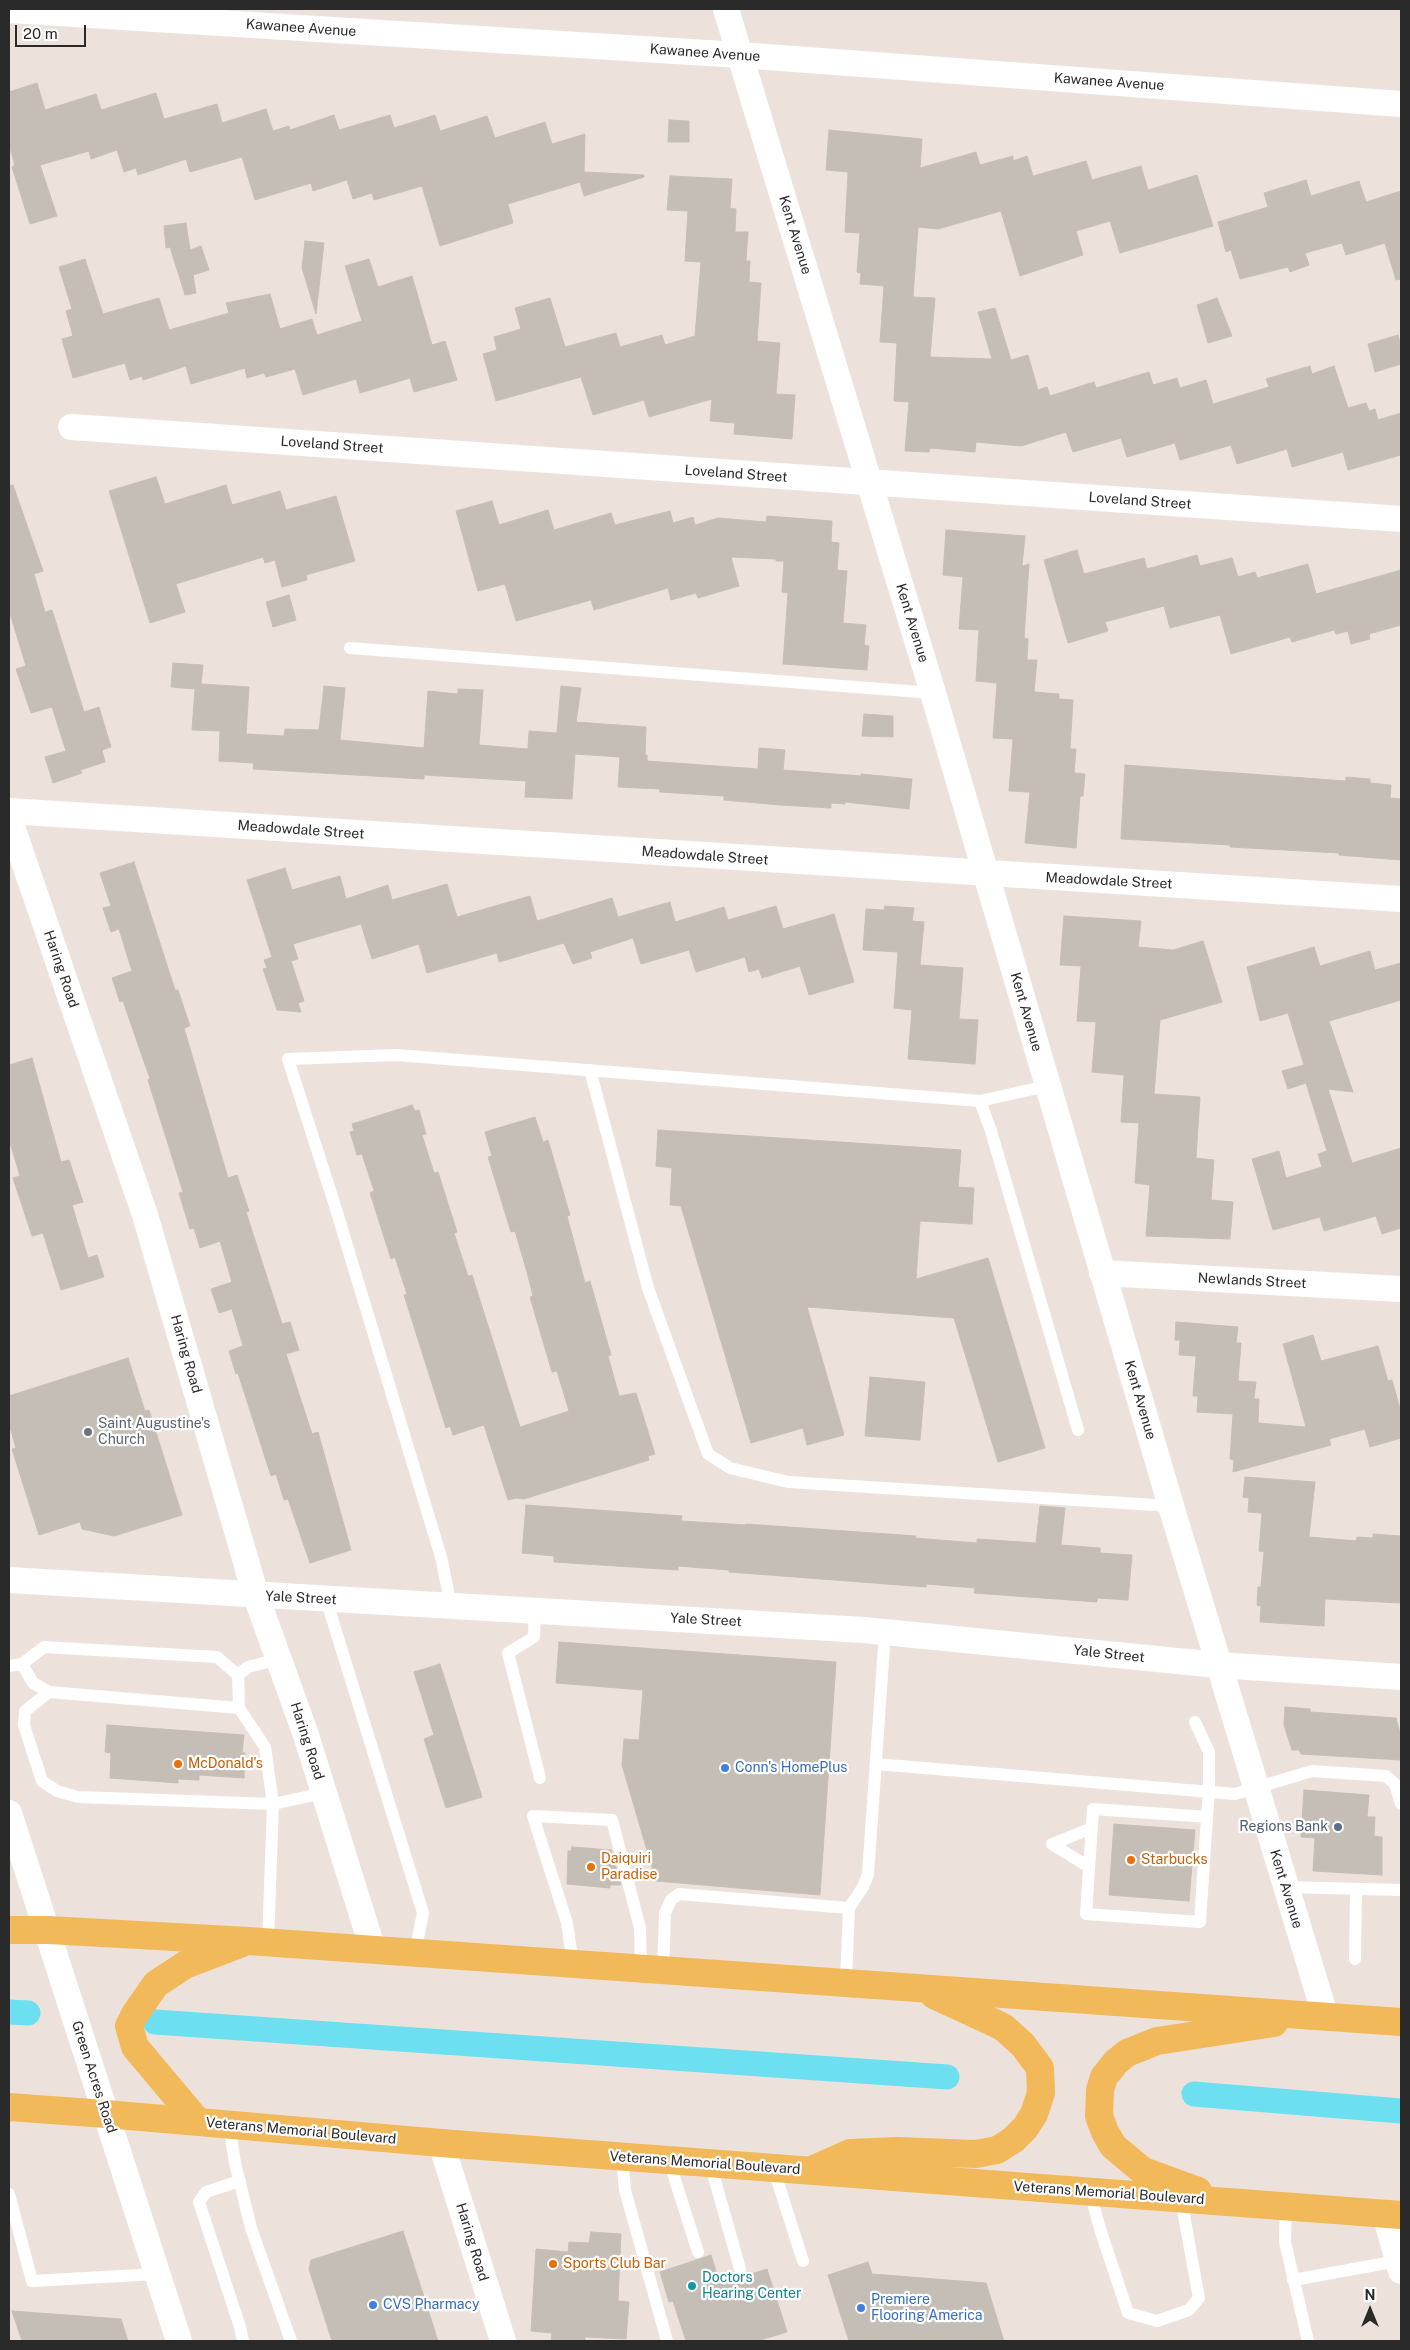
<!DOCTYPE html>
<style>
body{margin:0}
#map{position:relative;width:1410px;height:2350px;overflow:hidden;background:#ece2db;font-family:"Public Sans",sans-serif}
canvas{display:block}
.frame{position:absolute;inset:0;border:10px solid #2a2a2a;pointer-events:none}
.north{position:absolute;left:1345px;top:2285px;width:50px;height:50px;-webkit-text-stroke:4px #fff;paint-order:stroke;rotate:0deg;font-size:14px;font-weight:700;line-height:20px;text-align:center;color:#2a2a2a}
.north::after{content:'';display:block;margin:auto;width:18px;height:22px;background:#2a2a2a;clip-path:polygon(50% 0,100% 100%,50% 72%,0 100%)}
.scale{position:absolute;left:15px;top:25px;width:71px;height:22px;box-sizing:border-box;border:2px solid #2a2a2a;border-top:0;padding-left:6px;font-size:15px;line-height:18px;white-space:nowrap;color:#2a2a2a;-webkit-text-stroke:4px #fff;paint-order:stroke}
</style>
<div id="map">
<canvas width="1410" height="2350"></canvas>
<div class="frame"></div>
<div class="north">N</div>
<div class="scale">20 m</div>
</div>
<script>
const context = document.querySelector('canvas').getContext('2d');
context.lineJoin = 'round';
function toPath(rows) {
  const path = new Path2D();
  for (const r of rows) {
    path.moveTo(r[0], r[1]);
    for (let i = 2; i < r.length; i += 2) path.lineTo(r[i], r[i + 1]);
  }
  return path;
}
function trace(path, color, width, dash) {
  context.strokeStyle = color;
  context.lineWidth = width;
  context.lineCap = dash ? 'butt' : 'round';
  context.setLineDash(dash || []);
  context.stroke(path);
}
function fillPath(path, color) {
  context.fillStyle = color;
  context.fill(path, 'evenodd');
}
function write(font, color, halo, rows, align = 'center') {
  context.font = font + ' "Public Sans",sans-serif';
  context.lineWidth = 4.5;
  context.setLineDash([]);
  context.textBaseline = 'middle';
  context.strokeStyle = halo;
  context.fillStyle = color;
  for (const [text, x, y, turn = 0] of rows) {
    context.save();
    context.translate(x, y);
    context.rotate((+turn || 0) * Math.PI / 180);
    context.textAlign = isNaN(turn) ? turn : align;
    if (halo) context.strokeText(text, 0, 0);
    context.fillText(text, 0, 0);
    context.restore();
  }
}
trace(toPath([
 [9,2012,28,2013],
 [155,2022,947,2077],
 [1194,2094,1401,2111]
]), '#6ce0f0', 25);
const building = toPath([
 [37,83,45,110,96,94,101,110,156,93,164,119,217,104,222,123,266,109,273,131,289,126,290,130,334,115,339,130,390,115,394,128,435,115,440,131,487,116,495,138,545,122,552,144,585,134,584,172,644,175,644,177,584,196,580,182,508,204,513,223,440,246,422,186,374,200,372,193,353,199,347,180,313,191,311,183,255,200,242,157,190,172,186,159,138,175,136,168,124,172,117,150,91,159,89,151,40,165,57,216,30,224,12,167,15,165,9,145,9,92,37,83],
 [669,120,689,121,689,142,668,142,669,120],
 [829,130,922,139,920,168,976,152,980,165,1013,156,1013,161,1027,156,1033,176,1086,161,1092,180,1141,166,1148,190,1197,175,1213,226,1120,253,1110,221,1076,231,1083,255,1020,276,1001,211,938,229,918,227,913,297,935,298,930,357,992,359,978,312,995,308,1011,360,1028,355,1038,390,1047,387,1050,396,1094,382,1096,388,1149,372,1153,385,1177,378,1180,388,1206,380,1213,404,1269,387,1266,379,1310,366,1312,374,1334,366,1348,408,1366,403,1369,411,1375,409,1378,420,1401,413,1401,455,1348,470,1343,452,1292,467,1287,449,1237,464,1231,445,1180,460,1175,443,1127,457,1121,438,1073,452,1066,432,1021,446,976,442,975,452,930,448,929,452,905,451,909,402,894,401,897,343,880,342,884,286,860,284,861,273,857,272,860,233,845,232,848,172,826,170,829,130],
 [670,176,732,179,730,208,736,209,735,232,748,232,746,261,750,261,749,282,761,283,757,341,780,343,776,394,795,395,792,439,734,434,735,423,710,421,712,399,649,417,644,400,593,415,581,377,496,401,483,354,497,350,494,337,521,329,515,308,550,298,565,347,616,333,620,347,662,335,665,345,695,336,701,262,685,261,688,211,667,210,670,176],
 [1306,180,1311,196,1359,181,1366,202,1401,191,1401,279,1396,280,1385,243,1346,255,1342,243,1305,253,1309,265,1290,272,1288,267,1240,279,1231,250,1226,252,1218,222,1268,207,1264,193,1306,180],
 [186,223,190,250,201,246,209,270,193,275,196,293,185,295,170,247,166,248,164,226,186,223],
 [305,241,324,243,316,314,302,268,305,241],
 [85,259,103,314,159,298,169,330,229,313,226,303,270,294,280,329,312,319,317,335,362,321,345,266,369,259,378,287,412,276,432,345,445,341,457,380,414,392,410,378,360,393,356,379,303,395,295,369,266,377,264,373,247,378,245,368,191,384,186,366,143,380,142,376,130,380,125,363,73,378,62,339,73,336,66,311,72,309,59,267,85,259],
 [1217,298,1232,336,1208,343,1197,305,1217,298],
 [1398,335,1401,348,1401,364,1375,372,1368,344,1398,335],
 [156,477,165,504,226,485,232,505,280,491,286,510,336,496,355,561,306,575,307,580,282,587,275,560,265,563,263,557,176,584,185,612,150,623,109,491,156,477],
 [13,485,43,571,34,574,45,612,52,610,84,712,99,707,111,747,102,750,105,762,80,770,82,773,53,783,45,757,66,751,52,707,31,713,16,669,26,666,9,610,9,486,13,485],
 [492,501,499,525,548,510,554,530,611,513,615,525,670,511,673,523,693,517,695,525,718,518,766,522,767,516,832,521,831,542,839,543,837,570,847,571,843,623,866,625,864,645,869,646,867,670,783,664,788,593,782,592,784,561,776,561,776,559,731,557,739,586,698,598,696,593,671,600,668,588,594,610,591,600,516,621,505,584,478,591,456,511,492,501],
 [946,530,1025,536,1022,566,1029,564,1024,638,1028,639,1027,660,1037,660,1034,692,1059,694,1059,699,1073,700,1070,749,1076,749,1074,773,1085,774,1083,796,1080,796,1076,848,1025,843,1030,792,1009,791,1013,739,993,738,997,683,976,681,979,630,959,629,963,577,943,575,946,530],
 [1077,550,1084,574,1144,558,1147,569,1197,555,1200,566,1232,558,1238,577,1255,572,1257,578,1308,564,1316,594,1401,570,1401,625,1369,634,1370,639,1351,644,1348,631,1336,634,1334,630,1292,642,1290,637,1231,654,1220,615,1170,628,1164,606,1105,622,1108,631,1068,643,1044,560,1077,550],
 [289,595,296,620,273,627,266,602,289,595],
 [173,663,203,665,201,684,249,687,246,734,284,736,285,729,319,730,324,686,345,688,340,740,424,748,428,691,458,694,458,689,483,690,479,745,528,749,529,731,557,733,561,686,581,688,576,722,646,727,645,755,647,755,647,761,758,769,759,748,785,750,783,770,861,776,861,774,912,779,909,809,845,802,845,804,831,803,831,808,780,805,724,800,724,796,660,792,660,789,618,787,620,757,575,754,572,799,525,797,526,781,424,775,424,779,253,769,254,763,219,761,220,731,192,730,195,689,171,687,173,663],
 [864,714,893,716,893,737,862,736,864,714],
 [1125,765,1346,781,1346,777,1370,779,1370,783,1391,785,1390,798,1401,799,1401,860,1339,855,1339,853,1230,847,1230,845,1121,839,1125,765],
 [134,862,175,990,178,990,190,1026,184,1028,228,1178,237,1175,249,1211,246,1212,282,1324,290,1322,299,1350,286,1354,312,1434,318,1432,351,1550,310,1563,288,1499,284,1500,276,1474,271,1476,238,1373,236,1374,229,1351,243,1346,232,1309,219,1313,211,1289,232,1282,220,1241,200,1248,194,1228,190,1229,179,1193,183,1192,148,1080,150,1079,123,1001,120,1002,112,978,132,971,119,929,111,932,103,908,111,906,100,873,134,862],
 [285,868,292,890,340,876,346,899,388,885,392,900,447,884,457,917,530,896,537,921,612,898,618,917,670,902,675,922,724,907,728,920,776,906,783,929,834,914,854,982,809,995,800,966,762,978,759,969,749,972,745,957,696,972,689,950,641,964,633,938,590,952,592,958,573,964,564,943,499,962,497,953,427,973,419,944,372,959,361,924,293,944,298,959,291,961,304,1001,298,1003,301,1012,277,1010,263,969,267,968,264,960,272,957,247,880,285,868],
 [885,906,914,908,912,921,924,922,920,965,963,968,959,1019,978,1020,975,1064,908,1059,912,1010,894,1008,898,952,863,950,866,909,884,910,885,906],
 [1064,916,1141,921,1138,947,1173,950,1203,941,1222,1002,1160,1020,1154,1094,1200,1097,1196,1158,1214,1160,1211,1200,1233,1202,1230,1239,1146,1236,1150,1185,1135,1183,1139,1123,1121,1122,1124,1075,1092,1072,1096,1022,1077,1021,1081,966,1060,965,1064,916],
 [1314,947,1320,966,1370,951,1375,970,1401,963,1401,1000,1329,1021,1353,1092,1328,1089,1352,1163,1401,1148,1401,1228,1382,1234,1376,1216,1324,1231,1320,1217,1273,1230,1252,1159,1279,1151,1286,1178,1322,1167,1318,1154,1327,1151,1306,1083,1288,1089,1282,1071,1304,1065,1288,1013,1260,1021,1247,967,1314,947],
 [32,1058,61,1162,69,1160,83,1202,72,1205,88,1258,97,1255,104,1277,61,1290,43,1233,32,1236,13,1178,20,1176,9,1139,9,1065,32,1058],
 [412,1105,415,1111,419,1110,426,1134,422,1135,434,1173,438,1172,457,1232,454,1233,468,1276,472,1275,520,1427,569,1411,557,1371,552,1372,530,1297,533,1296,527,1272,515,1231,511,1232,488,1157,492,1156,485,1132,535,1117,543,1142,548,1140,570,1215,567,1216,585,1283,590,1281,611,1355,608,1356,619,1396,636,1393,655,1454,648,1456,649,1460,524,1499,516,1498,508,1500,484,1425,453,1435,450,1426,446,1428,404,1295,407,1294,395,1257,391,1259,370,1193,374,1191,362,1154,357,1155,350,1132,354,1131,352,1124,412,1105],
 [658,1130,961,1150,958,1187,974,1188,972,1224,920,1221,916,1279,988,1258,1045,1448,998,1462,954,1318,807,1307,844,1435,807,1445,803,1428,751,1443,681,1206,670,1205,672,1168,656,1166,658,1130],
 [1176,1322,1238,1327,1236,1343,1241,1343,1238,1381,1256,1382,1254,1399,1259,1399,1258,1423,1306,1427,1283,1344,1313,1335,1321,1361,1378,1346,1388,1381,1392,1380,1401,1412,1401,1438,1370,1447,1365,1429,1329,1439,1331,1445,1233,1472,1234,1460,1230,1459,1233,1414,1197,1412,1198,1396,1193,1396,1196,1356,1179,1355,1180,1340,1175,1340,1176,1322],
 [128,1358,145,1411,149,1410,182,1515,114,1536,82,1529,80,1522,39,1535,12,1449,16,1448,9,1424,9,1396,128,1358],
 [870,1377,925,1382,920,1440,865,1436,870,1377],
 [1245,1477,1315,1482,1309,1537,1356,1541,1357,1537,1373,1538,1373,1534,1401,1536,1401,1603,1325,1599,1324,1626,1260,1622,1261,1606,1257,1605,1258,1587,1261,1587,1264,1552,1259,1551,1262,1513,1248,1512,1249,1498,1243,1497,1245,1477],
 [526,1505,682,1516,681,1521,746,1525,746,1524,916,1536,915,1538,977,1543,977,1539,1036,1543,1040,1506,1065,1508,1061,1545,1100,1548,1100,1553,1132,1555,1128,1600,1097,1598,1097,1602,974,1593,975,1588,926,1584,926,1587,729,1572,729,1570,678,1566,678,1570,554,1562,554,1556,522,1553,526,1505],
 [559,1642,836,1662,820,1895,656,1881,622,1765,624,1739,639,1740,643,1690,556,1683,559,1642],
 [440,1664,482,1797,446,1808,424,1739,434,1735,414,1672,440,1664],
 [1285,1707,1310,1709,1310,1712,1396,1718,1401,1737,1401,1760,1301,1754,1299,1750,1292,1750,1284,1725,1285,1707],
 [107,1725,244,1735,242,1753,245,1753,244,1778,199,1775,199,1780,178,1779,178,1783,110,1778,111,1753,105,1752,107,1725],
 [1304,1790,1369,1795,1367,1817,1375,1817,1374,1836,1382,1837,1382,1875,1313,1871,1315,1838,1301,1837,1304,1790],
 [1114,1824,1195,1830,1189,1901,1109,1895,1114,1824],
 [572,1847,611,1850,621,1885,610,1885,610,1888,567,1884,568,1851,571,1851,572,1847],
 [403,2231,438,2341,332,2341,309,2269,311,2260,403,2231],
 [591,2232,621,2234,618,2301,629,2302,626,2339,585,2337,585,2341,551,2341,552,2333,531,2331,536,2249,568,2252,569,2242,589,2243,591,2232],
 [711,2255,720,2284,767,2269,787,2332,757,2341,686,2341,673,2301,669,2302,660,2272,711,2255],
 [868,2262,872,2274,986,2283,1004,2341,849,2341,828,2275,868,2262],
 [12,2311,121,2319,128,2341,22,2341,12,2311]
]);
fillPath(building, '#c4beb7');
trace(building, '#c7beb5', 1);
trace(toPath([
 [350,648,933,693],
 [590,1070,648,1288,708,1454,730,1468,788,1482,1171,1506],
 [980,1101,1047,1086],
 [326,1599,423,1913,415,1953],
 [451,1605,441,1557,336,1209,288,1059,396,1055,980,1101,991,1131,1078,1430],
 [535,1610,534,1637,508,1653,540,1778],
 [279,1659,248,1667,238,1675,239,1708,265,1747,273,1804,324,1793],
 [22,1664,33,1683,49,1692,239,1708],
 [9,1666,22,1664,44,1647,217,1657,238,1675],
 [49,1692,25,1711,24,1725,42,1781,57,1791,78,1797,273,1804,268,1943],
 [1195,1722,1209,1752,1209,1791,1207,1817,1200,1922,1086,1914,1093,1809,1207,1817],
 [876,1764,1235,1794,1312,1771,1386,1776,1395,1784,1401,1804],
 [1052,1844,1089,1867],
 [1052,1844,1092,1828],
 [1286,1887,1401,1890],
 [1355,1959,1356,1889],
 [573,1964,567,1923,533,1816,612,1820,640,1928,641,1968],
 [663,1970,665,1913,671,1900,679,1894,849,1908],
 [846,1982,849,1908,863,1887,868,1874,885,1632],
 [229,2125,235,2163,251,2228,291,2341],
 [622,2157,625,2190,667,2341],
 [669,2161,698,2252],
 [710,2163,740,2269],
 [773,2167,803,2261],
 [240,2181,206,2192,199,2202,240,2327,243,2341],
 [1090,2192,1100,2229,1128,2313,1157,2321,1189,2310,1199,2298,1181,2199],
 [9,2194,32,2281,157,2274],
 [1286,2206,1285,2242,1308,2341],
 [1293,2280,1398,2261]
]), '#fff', 12);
trace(toPath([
 [726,9,933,693,1171,1506,1325,2015],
 [9,10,740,55,1401,104],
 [71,427,1401,519],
 [9,811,1401,899],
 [9,818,145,1215,256,1596,306,1735,373,1950],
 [1102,1273,1401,1289],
 [9,1580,864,1630,1218,1665,1401,1677],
 [9,1813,179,2341],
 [441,2143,503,2341],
 [1385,2214,1401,2271]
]), '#fff', 26);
trace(toPath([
 [9,1930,48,1930,248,1941,1401,2022],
 [9,2107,106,2114,441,2143,1401,2215],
 [198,2122,135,2047,129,2026,135,2014,156,1984,185,1965,240,1944],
 [814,2169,850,2153,897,2151,976,2154,997,2150,1013,2140,1025,2128,1034,2114,1041,2093,1040,2068,1023,2045,1003,2027,934,1995],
 [1198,2191,1143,2171,1113,2146,1105,2132,1099,2116,1100,2090,1104,2077,1116,2062,1127,2053,1157,2041,1274,2023]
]), '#f2b95a', 28);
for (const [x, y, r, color] of [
 [88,1432,5,"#6b7280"],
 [178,1764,5,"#e8710a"],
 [725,1768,5,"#3f7fe0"],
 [1338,1827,5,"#5c6f8a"],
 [1131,1860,5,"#e8710a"],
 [591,1867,5,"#e8710a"],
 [553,2264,5,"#e8710a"],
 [692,2286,5,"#0f9aa8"],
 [373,2305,5,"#3f7fe0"],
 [861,2308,5,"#3f7fe0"]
]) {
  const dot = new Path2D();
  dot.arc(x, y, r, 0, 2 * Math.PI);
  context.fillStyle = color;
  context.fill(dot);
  trace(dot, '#fff', 2);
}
write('14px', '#2a2a2a', '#fff', [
 ["Kawanee Avenue",301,28,4],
 ["Kawanee Avenue",705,53,4],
 ["Kawanee Avenue",1109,82,4],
 ["Kent Avenue",795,235,73],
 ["Loveland Street",332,445,4],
 ["Loveland Street",736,474,4],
 ["Loveland Street",1140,501,4],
 ["Kent Avenue",912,623,73],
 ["Meadowdale Street",301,830,4],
 ["Meadowdale Street",705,856,4],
 ["Meadowdale Street",1109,881,3],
 ["Haring Road",61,969,71],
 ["Kent Avenue",1026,1012,74],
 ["Newlands Street",1252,1281,3],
 ["Haring Road",186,1354,74],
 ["Kent Avenue",1140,1400,74],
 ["Yale Street",301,1598,3],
 ["Yale Street",706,1620,3],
 ["Yale Street",1109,1654,6],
 ["Haring Road",307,1741,72],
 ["Kent Avenue",1286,1889,73],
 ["Green Acres Road",94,2077,72],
 ["Veterans Memorial Boulevard",301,2131,5],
 ["Veterans Memorial Boulevard",705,2163,4],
 ["Veterans Memorial Boulevard",1109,2193,4],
 ["Haring Road",472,2242,73]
]);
write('14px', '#5b616d', '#fff', [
 ["Saint Augustine's",98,1424],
 ["Church",98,1440]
], 'left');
write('14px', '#c56008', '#fff', [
 ["McDonald's",188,1764],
 ["Daiquiri",601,1859],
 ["Paradise",601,1875],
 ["Starbucks",1141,1860],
 ["Sports Club Bar",563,2264]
], 'left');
write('14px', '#366cbe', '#fff', [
 ["Conn's HomePlus",735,1768],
 ["Premiere",871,2300],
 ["Flooring America",871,2316],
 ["CVS Pharmacy",383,2305]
], 'left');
write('14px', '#4e5e75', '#fff', [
 ["Regions Bank",1328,1827]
], 'right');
write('14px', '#0d838f', '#fff', [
 ["Doctors",702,2278],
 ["Hearing Center",702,2294]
], 'left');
</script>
